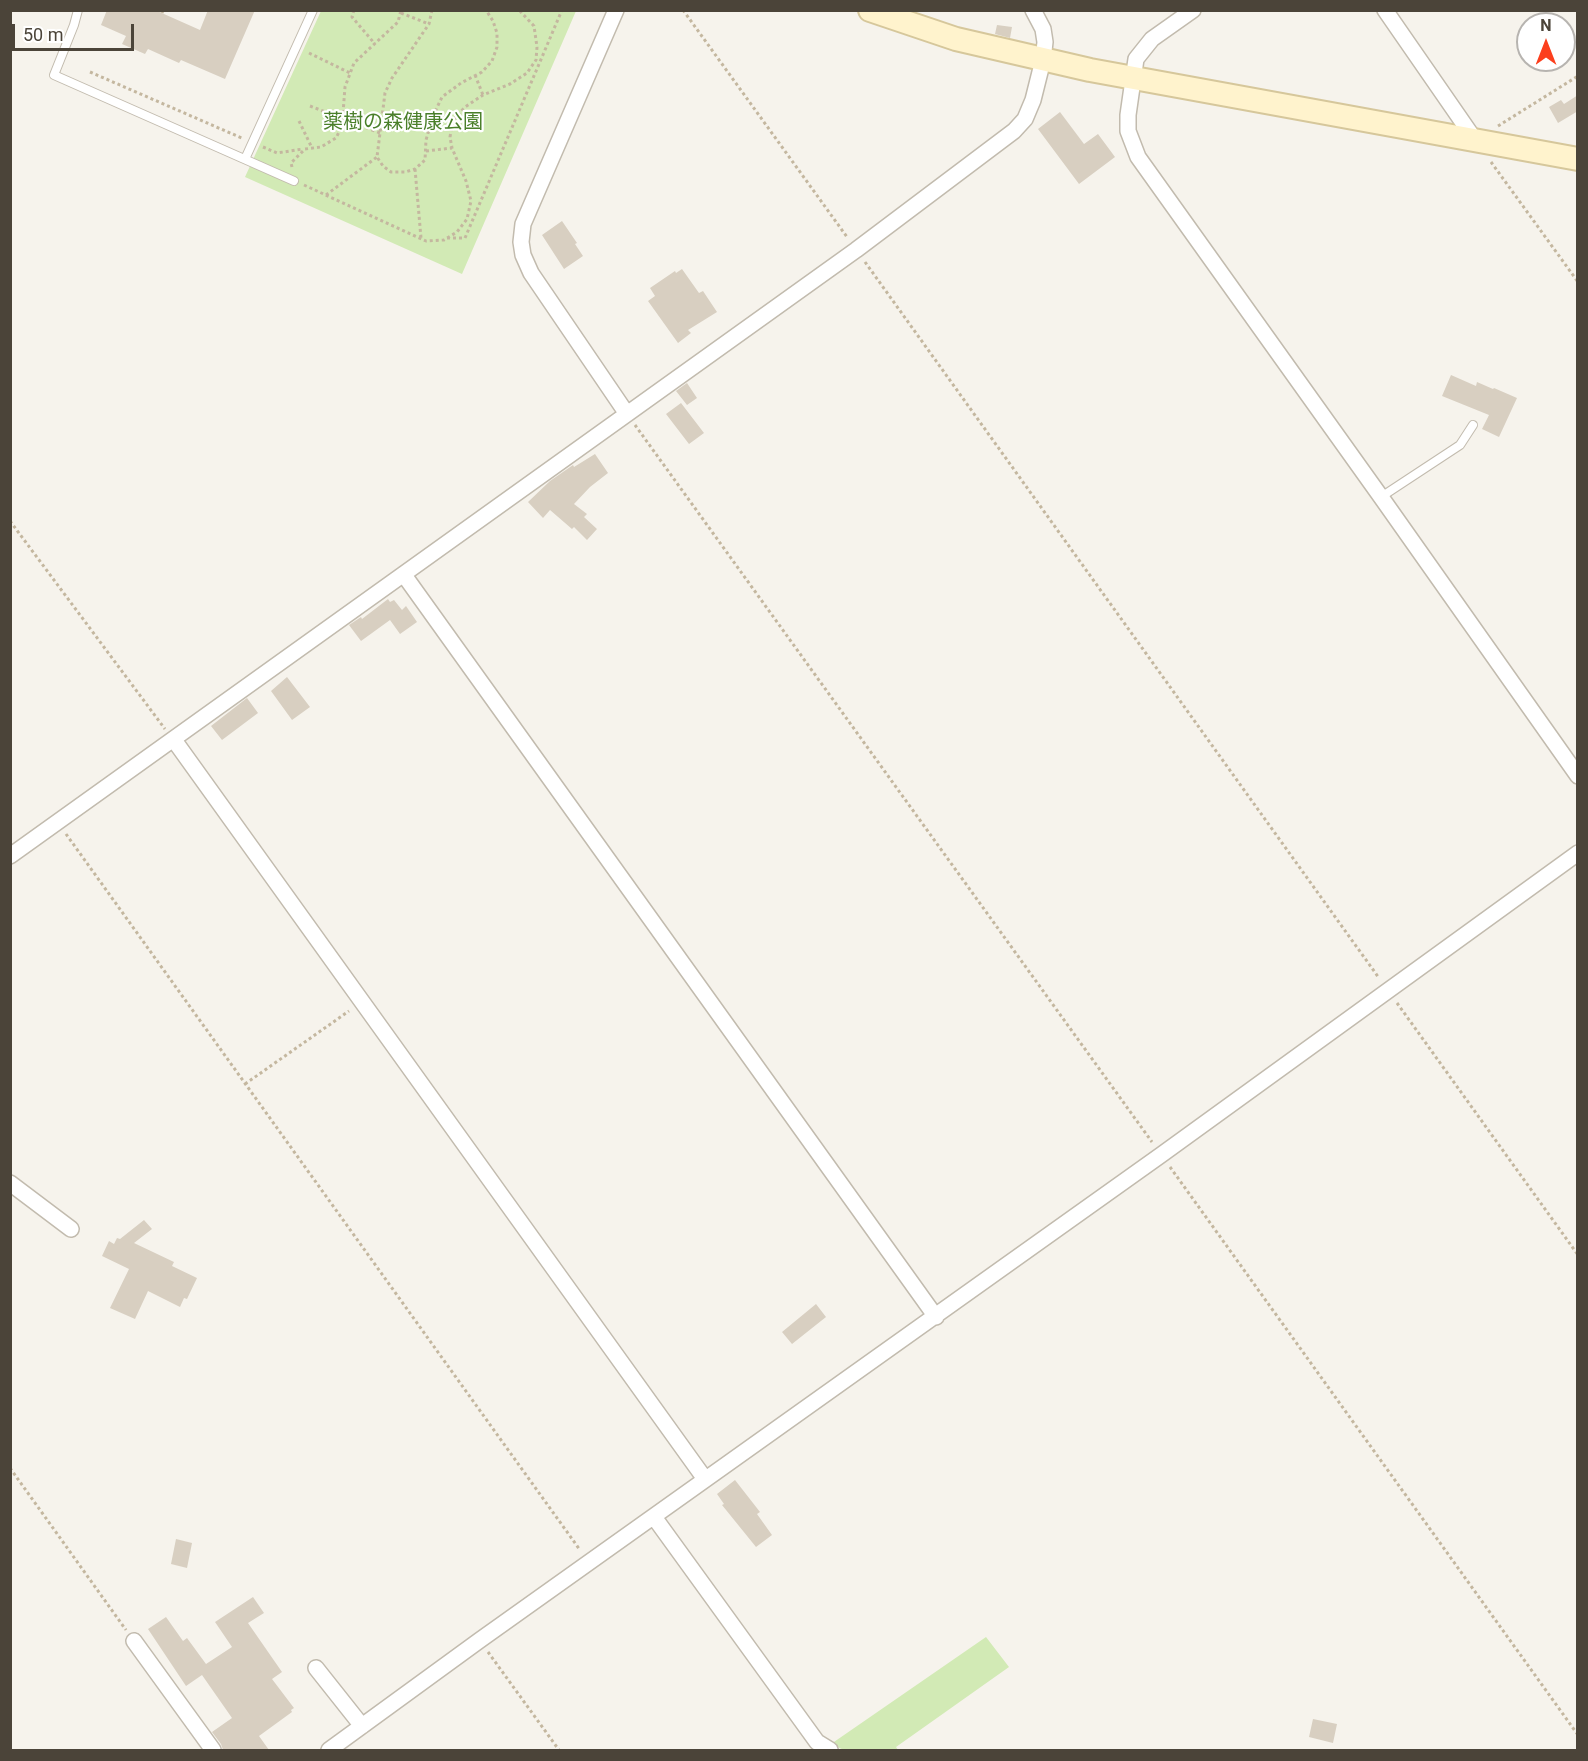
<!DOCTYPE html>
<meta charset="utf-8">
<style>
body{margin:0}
#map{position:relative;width:1588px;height:1761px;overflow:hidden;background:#f6f3ec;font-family:Roboto,sans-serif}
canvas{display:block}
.frame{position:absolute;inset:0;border:12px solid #4b4439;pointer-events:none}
.north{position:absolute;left:1516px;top:12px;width:60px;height:60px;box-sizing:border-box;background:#fff;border:2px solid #b7b4b0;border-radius:50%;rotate:0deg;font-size:16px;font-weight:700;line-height:24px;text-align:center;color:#4b4439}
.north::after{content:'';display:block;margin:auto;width:21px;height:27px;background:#fc3f1d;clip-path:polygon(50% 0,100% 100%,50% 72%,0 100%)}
.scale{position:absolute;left:12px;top:24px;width:122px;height:27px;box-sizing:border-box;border:3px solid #4b4439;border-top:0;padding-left:8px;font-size:18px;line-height:21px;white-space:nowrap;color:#4b4439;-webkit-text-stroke:4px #fff;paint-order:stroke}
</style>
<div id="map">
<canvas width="1588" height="1761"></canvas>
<div class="frame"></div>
<div class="north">N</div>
<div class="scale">50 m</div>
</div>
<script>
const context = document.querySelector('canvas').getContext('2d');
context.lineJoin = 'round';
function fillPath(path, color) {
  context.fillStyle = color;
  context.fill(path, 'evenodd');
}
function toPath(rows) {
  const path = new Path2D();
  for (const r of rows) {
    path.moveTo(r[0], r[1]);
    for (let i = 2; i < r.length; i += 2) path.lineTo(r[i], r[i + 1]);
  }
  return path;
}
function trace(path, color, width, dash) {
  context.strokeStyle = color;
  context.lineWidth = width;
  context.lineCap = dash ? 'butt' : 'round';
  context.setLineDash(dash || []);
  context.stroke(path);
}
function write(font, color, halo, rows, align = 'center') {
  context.font = font + ' Roboto,"Noto Sans JP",sans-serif';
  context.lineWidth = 4.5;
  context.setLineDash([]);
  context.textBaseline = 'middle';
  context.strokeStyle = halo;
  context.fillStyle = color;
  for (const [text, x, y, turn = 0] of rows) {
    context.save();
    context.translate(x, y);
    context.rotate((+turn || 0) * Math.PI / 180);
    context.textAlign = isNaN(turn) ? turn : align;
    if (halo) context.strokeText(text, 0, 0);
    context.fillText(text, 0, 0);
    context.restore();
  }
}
fillPath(toPath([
 [321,11,576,11,462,274,245,177],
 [986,1637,1009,1667,896,1747,898,1750,844,1750,831,1744]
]), '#d2eab5');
fillPath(toPath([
 [107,10,155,10,200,30,208,10,255,10,225,79,181,60,179,63,148,49,145,54,122,44,126,36,101,25],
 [997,25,1012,27,1010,38,995,34],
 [1578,95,1578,111,1558,123,1549,107,1561,100,1564,104],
 [1060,112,1084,144,1098,134,1115,157,1079,184,1038,129],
 [562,221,577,243,575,244,583,256,564,269,542,235],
 [682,269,699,293,703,291,717,312,688,330,691,333,678,343,648,301,655,296,650,288,675,271,676,273],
 [1451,375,1476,386,1477,382,1493,389,1494,388,1517,398,1499,437,1482,429,1489,415,1442,396],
 [687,383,697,398,687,405,676,391],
 [681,403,704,433,689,444,666,414],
 [595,454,608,473,590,487,574,504,587,514,584,517,597,529,587,540,574,527,572,529,550,510,543,518,528,502,550,481,573,465,574,467],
 [388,599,390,602,394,600,402,610,406,606,417,622,400,634,390,620,361,641,349,625,361,617,362,619],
 [287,677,310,707,292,720,271,691],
 [247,698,258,713,222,740,211,726],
 [144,1220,152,1229,134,1243,174,1262,172,1266,197,1278,187,1299,184,1298,180,1307,148,1291,135,1319,110,1308,129,1269,102,1256,109,1241,114,1244,117,1238,120,1239],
 [816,1304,826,1317,792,1344,782,1332],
 [735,1480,760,1512,757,1514,772,1535,756,1547,722,1505,724,1504,717,1494],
 [176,1539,192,1543,187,1568,171,1564],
 [253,1597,264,1613,248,1623,282,1672,272,1679,294,1708,291,1710,292,1712,259,1736,269,1750,223,1750,221,1744,212,1732,232,1718,202,1675,186,1686,148,1629,166,1617,183,1641,187,1638,206,1664,232,1647,215,1622],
 [1313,1719,1337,1724,1333,1743,1309,1737]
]), '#d8cfc1');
const lane = toPath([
 [78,10,74,25,54,75,294,181],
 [245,159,313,10],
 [1381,497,1460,445,1473,425]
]);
const street = toPath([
 [616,10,523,224,521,242,523,255,531,273,627,414],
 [1193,10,1152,39,1136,59,1128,115,1128,131,1138,157,1381,497,1578,776],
 [1385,10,1475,140],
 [404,575,936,1317],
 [174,740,705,1479],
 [10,856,856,250,1014,131,1025,119,1033,100,1043,60,1045,42,1043,29,1033,10],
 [10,1183,71,1229],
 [654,1517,817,1742,830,1750],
 [134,1641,213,1750],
 [316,1668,362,1726],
 [329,1750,480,1640,1161,1155,1578,853]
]);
const secondary = toPath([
 [870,10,956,39,1090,70,1578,159]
]);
trace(lane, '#c2bbae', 10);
trace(street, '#c2bbae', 18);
trace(secondary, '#d6c79b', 26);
trace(toPath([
 [354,10,352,17,375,44],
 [432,10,429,24,392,78,385,93,377,157,383,166,391,172,405,172,415,169,425,160,426,140,433,116,442,97,461,83,482,72,492,61,497,47,497,33,493,21,486,10],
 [683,10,847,237],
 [162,13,163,10],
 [401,13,429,24],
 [309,53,350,73],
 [90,72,244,139],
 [475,75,483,95],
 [310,106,380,133],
 [299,121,312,148],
 [1498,126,1578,76],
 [263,147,277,153,303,149],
 [426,151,452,148],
 [1491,162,1578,282],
 [292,167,291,163,305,149,321,147,336,138,342,126,345,87,354,63,398,22,401,10],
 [415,169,421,238],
 [304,185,426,241,444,240,457,232,467,219,471,201,466,181,452,148,450,137,453,120,465,107,483,95,510,84,527,73,536,60,537,47,534,26,519,10],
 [326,195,377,157],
 [447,238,465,238,562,10],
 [865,262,1379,978],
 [635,425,1152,1142],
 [10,521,165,729],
 [66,834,580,1550],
 [1397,1003,1578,1255],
 [245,1084,349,1011],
 [1170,1167,1578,1735],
 [10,1468,126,1630],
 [488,1652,559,1750]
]), '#c4b79f', 3, [3, 3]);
trace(lane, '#fff', 8);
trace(street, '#fff', 15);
trace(secondary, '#fff3cd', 22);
write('20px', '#4a7f2a', '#fff', [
 ["薬樹の森健康公園",403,123]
]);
</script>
